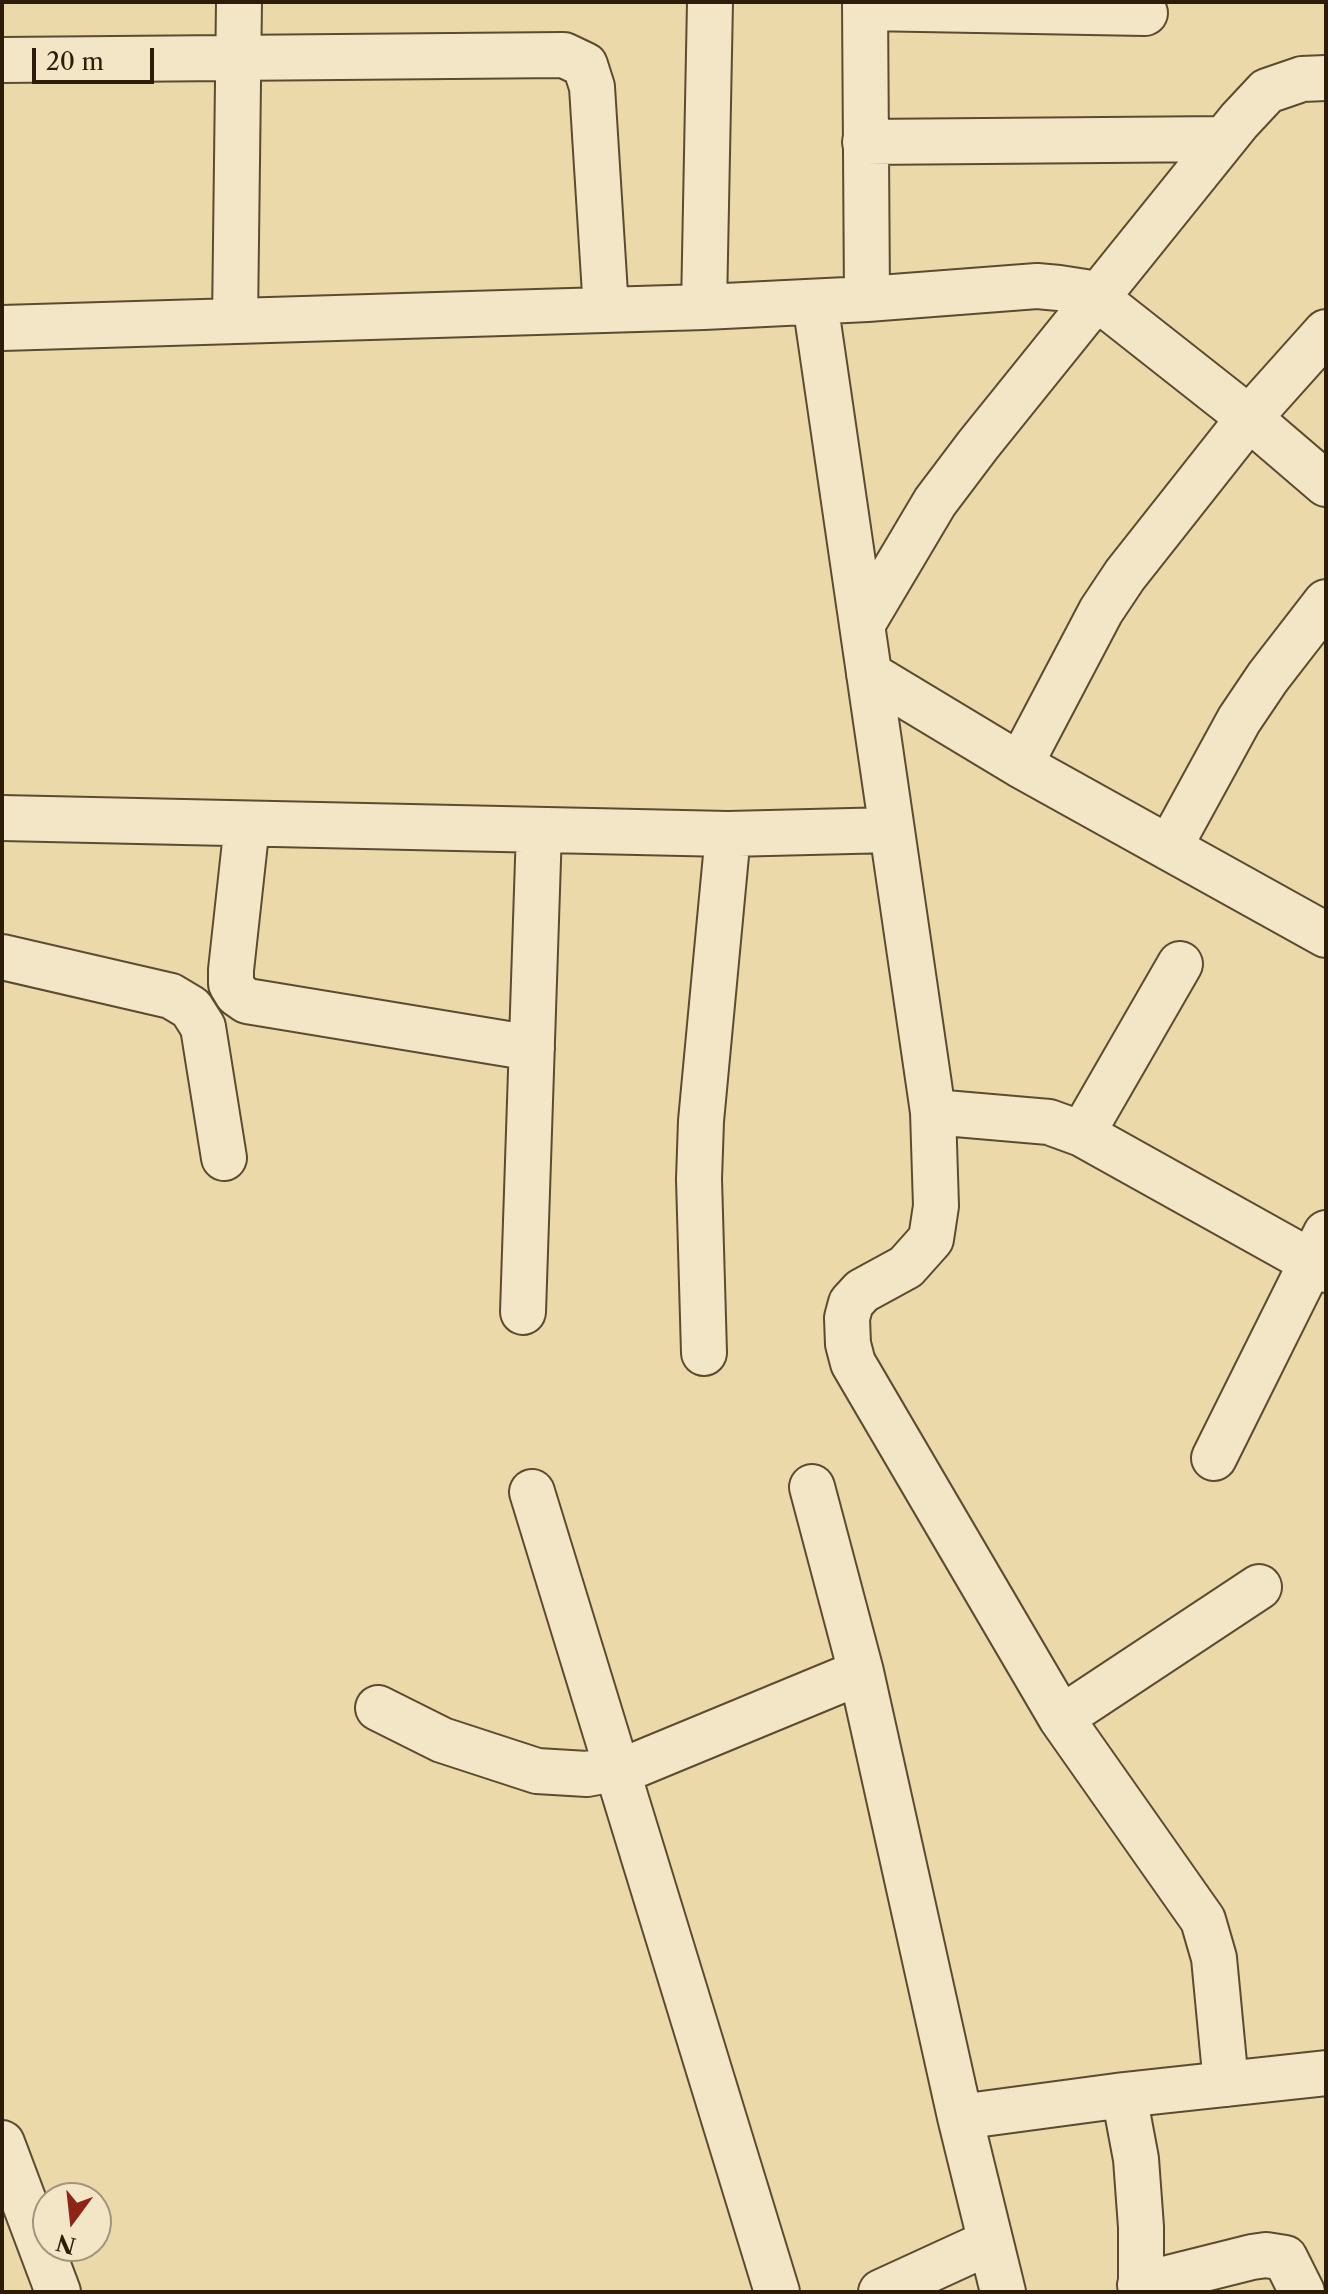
<!DOCTYPE html>
<style>
body{margin:0}
#map{position:relative;width:1328px;height:2294px;overflow:hidden;background:#ebd9a9;font-family:"Libre Caslon Text",serif}
canvas{display:block}
.frame{position:absolute;inset:0;border:4px solid #2d1c08;pointer-events:none}
.north{position:absolute;left:32px;top:2182px;width:80px;height:80px;box-sizing:border-box;background:#f2e6c7;border:2px solid #a3957b;border-radius:50%;rotate:195deg;font-size:22px;font-weight:700;line-height:32px;text-align:center;color:#2d1c08}
.north::after{content:'';display:block;margin:auto;width:28px;height:36px;background:#8f2418;clip-path:polygon(50% 0,100% 100%,50% 72%,0 100%)}
.scale{position:absolute;left:32px;top:48px;width:122px;height:36px;box-sizing:border-box;border:4px solid #2d1c08;border-top:0;padding-left:10px;font-size:24px;line-height:28px;white-space:nowrap;color:#2d1c08;-webkit-text-stroke:6px #f2e6c7;paint-order:stroke}
</style>
<div id="map">
<canvas width="1328" height="2294"></canvas>
<div class="frame"></div>
<div class="north">N</div>
<div class="scale">20 m</div>
</div>
<script>
const context = document.querySelector('canvas').getContext('2d');
context.lineJoin = 'round';
function toPath(rows) {
  const path = new Path2D();
  for (const r of rows) {
    path.moveTo(r[0], r[1]);
    for (let i = 2; i < r.length; i += 2) path.lineTo(r[i], r[i + 1]);
  }
  return path;
}
function trace(path, color, width, dash) {
  context.strokeStyle = color;
  context.lineWidth = width;
  context.lineCap = dash ? 'butt' : 'round';
  context.setLineDash(dash || []);
  context.stroke(path);
}
const minor = toPath([
 [865,2,867,299],
 [865,8,1145,13],
 [2,60,564,55,585,65,592,87,606,310],
 [865,142,1224,139],
 [815,302,933,1112,936,1206,931,1239,906,1267,862,1291,851,1303,847,1318,848,1344,853,1363,1061,1718,1203,1920,1214,1958,1226,2084],
 [704,307,710,2],
 [235,321,239,2],
 [2,328,704,307,867,299,1037,286,1059,288,1085,292,1098,299,1249,418,1326,484],
 [862,625,935,502,978,445,1239,121,1267,91,1302,79,1326,78],
 [869,674,1020,765,1326,935],
 [1020,765,1101,611,1125,575,1249,418,1326,332],
 [2,818,728,834,892,830],
 [247,824,231,970,231,984,237,994,247,1001,532,1048],
 [1169,848,1239,720,1268,677,1326,602],
 [2,957,171,996,191,1008,203,1027,224,1158],
 [933,1112,1049,1122,1082,1134,1326,1270],
 [1082,1134,1180,964],
 [523,1312,539,830],
 [704,1353,699,1179,701,1121,728,834],
 [1214,1458,1326,1233],
 [812,1487,861,1672,960,2117,1003,2292],
 [532,1492,777,2292],
 [378,1708,442,1740,537,1771,587,1774,636,1765,861,1672],
 [1061,1718,1259,1587],
 [1124,2095,1136,2159,1141,2227,1141,2292],
 [960,2117,1124,2095,1326,2073],
 [2,2143,58,2292],
 [1140,2285,1252,2257,1266,2255,1285,2258,1302,2292],
 [881,2292,990,2242]
]);
trace(minor, '#5c4b30', 48);
trace(minor, '#f2e6c7', 44);
</script>
